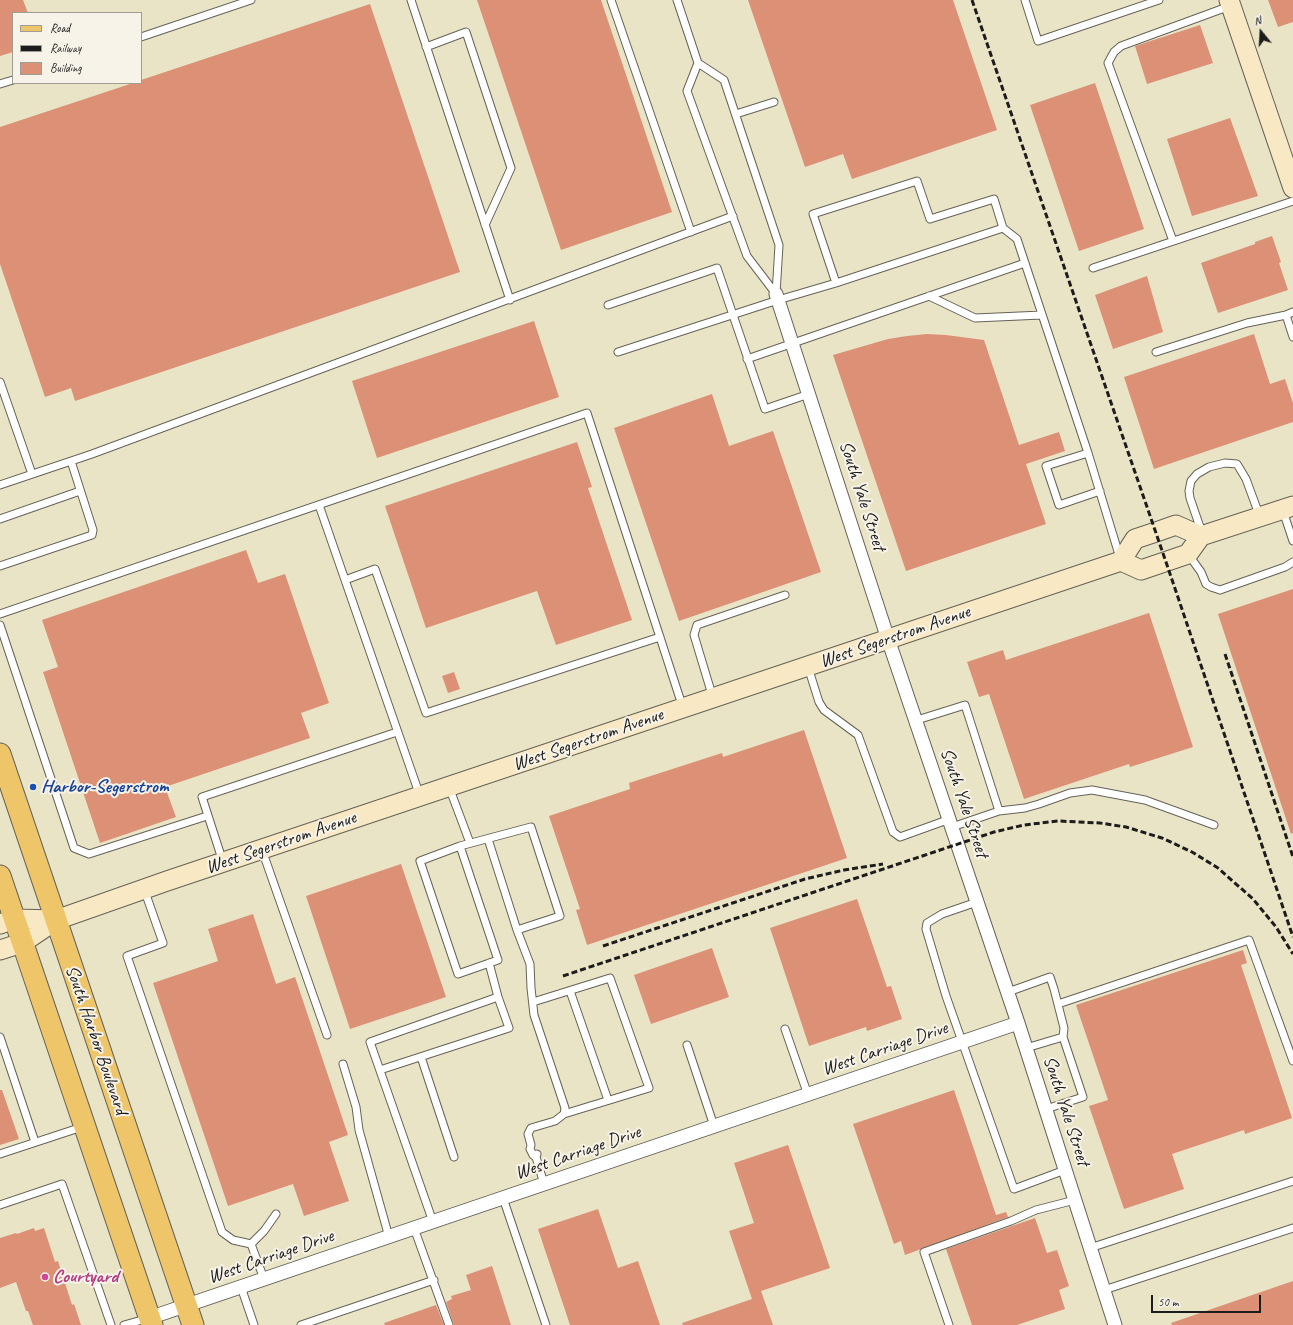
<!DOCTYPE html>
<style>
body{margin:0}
#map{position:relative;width:1293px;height:1325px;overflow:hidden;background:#eae4c6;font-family:Caveat,sans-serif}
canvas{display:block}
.legend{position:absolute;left:12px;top:12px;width:130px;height:72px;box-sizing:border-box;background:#f7f3e8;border:1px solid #9f9d96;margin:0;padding:5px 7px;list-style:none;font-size:12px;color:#1c1c1c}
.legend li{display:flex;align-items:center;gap:8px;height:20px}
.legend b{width:20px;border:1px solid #9f9d96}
.north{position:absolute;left:1241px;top:12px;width:40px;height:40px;-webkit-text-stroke:3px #f7f3e8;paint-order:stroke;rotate:342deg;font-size:11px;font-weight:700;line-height:16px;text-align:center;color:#1c1c1c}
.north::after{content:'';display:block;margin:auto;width:14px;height:18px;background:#1c1c1c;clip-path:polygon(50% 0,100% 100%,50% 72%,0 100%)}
.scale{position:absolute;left:1151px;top:1295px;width:110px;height:18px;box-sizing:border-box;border:2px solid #1c1c1c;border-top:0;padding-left:5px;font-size:12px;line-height:14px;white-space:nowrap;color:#1c1c1c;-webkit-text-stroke:3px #f7f3e8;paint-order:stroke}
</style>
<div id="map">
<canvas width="1293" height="1325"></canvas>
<ul class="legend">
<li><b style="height:5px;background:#eec569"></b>Road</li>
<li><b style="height:5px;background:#1c1c1c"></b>Railway</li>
<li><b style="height:11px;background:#dc9076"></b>Building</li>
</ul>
<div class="north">N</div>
<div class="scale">50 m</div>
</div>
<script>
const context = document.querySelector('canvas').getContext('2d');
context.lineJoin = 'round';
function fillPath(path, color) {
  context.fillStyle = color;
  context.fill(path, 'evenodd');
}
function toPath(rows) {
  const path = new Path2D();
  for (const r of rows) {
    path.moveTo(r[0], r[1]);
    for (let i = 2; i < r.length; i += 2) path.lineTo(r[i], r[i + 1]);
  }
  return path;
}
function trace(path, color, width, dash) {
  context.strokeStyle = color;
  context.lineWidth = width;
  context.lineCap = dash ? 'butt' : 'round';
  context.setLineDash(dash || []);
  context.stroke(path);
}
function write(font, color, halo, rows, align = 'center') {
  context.font = font + ' Caveat,sans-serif';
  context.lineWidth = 4;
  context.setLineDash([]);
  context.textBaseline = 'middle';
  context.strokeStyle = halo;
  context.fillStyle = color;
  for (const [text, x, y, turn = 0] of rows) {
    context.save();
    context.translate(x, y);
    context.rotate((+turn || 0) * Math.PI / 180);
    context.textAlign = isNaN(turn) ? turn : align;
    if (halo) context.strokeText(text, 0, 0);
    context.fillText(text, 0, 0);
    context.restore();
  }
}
fillPath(toPath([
 [0,0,23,0,28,13,13,13,13,52,0,56],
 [477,0,601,0,672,212,561,250],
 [748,0,953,0,997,130,852,179,843,154,805,167],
 [1268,0,1293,0,1293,22,1278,27],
 [370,4,460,272,75,401,71,388,45,397,0,264,0,127,133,83,141,83,141,80],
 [1200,25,1213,63,1147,84,1135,46],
 [1095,83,1144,229,1079,251,1030,105],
 [1230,118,1258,196,1192,216,1167,139],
 [1272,236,1281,262,1279,263,1288,290,1218,313,1201,263,1255,244,1255,242],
 [1147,276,1163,332,1113,349,1095,295],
 [534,321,559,397,377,458,352,381],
 [927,334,946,335,984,340,1019,445,1059,432,1065,451,1026,464,1046,524,906,571,833,355,888,339,907,336],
 [1254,334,1270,384,1285,379,1293,403,1293,422,1154,469,1124,377],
 [712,394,729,446,773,431,821,572,679,621,614,428],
 [577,442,592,487,588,488,632,620,556,645,537,591,426,628,385,506],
 [246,550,258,583,285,574,329,703,301,713,310,738,165,787,176,817,100,843,43,672,58,667,42,620],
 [1293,589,1293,833,1291,834,1218,614],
 [1149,613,1193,747,1130,767,1129,764,1024,799,989,694,979,697,967,662,1003,650,1006,660],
 [454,672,460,689,448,693,442,676],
 [804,730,847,858,587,945,576,910,580,909,549,816,630,789,629,783,722,753,723,757],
 [401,864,446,997,350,1029,306,896],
 [857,899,887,987,891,986,902,1019,867,1031,866,1027,809,1046,770,928],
 [253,914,276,984,295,977,348,1135,329,1142,349,1201,304,1216,293,1184,228,1206,153,983,218,961,208,929],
 [712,948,729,997,651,1024,634,975],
 [1243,950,1247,963,1241,965,1292,1118,1245,1134,1244,1130,1172,1154,1184,1189,1124,1209,1089,1106,1108,1100,1076,1005],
 [0,1090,2,1090,19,1139,0,1145],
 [954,1090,996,1215,1006,1212,1008,1217,905,1255,901,1241,894,1244,853,1124],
 [788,1145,830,1268,761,1291,773,1325,683,1325,682,1323,752,1299,729,1231,754,1223,734,1163],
 [598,1209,618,1268,638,1261,660,1325,570,1325,538,1229],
 [1035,1218,1047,1253,1057,1250,1069,1286,1059,1290,1065,1309,1017,1325,972,1325,946,1249],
 [34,1228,35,1231,44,1228,55,1262,58,1261,72,1305,74,1304,81,1325,33,1325,28,1311,26,1311,16,1282,0,1288,0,1238,16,1233,17,1234],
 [492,1266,511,1325,454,1325,446,1302,452,1299,451,1296,471,1290,466,1275],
 [1293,1281,1293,1325,1172,1325,1171,1323],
 [436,1305,444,1325,385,1325,384,1323]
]), '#dc9076');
const lane = toPath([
 [411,0,510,300],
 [611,0,691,232],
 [677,0,698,63],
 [1025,0,1038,41,1159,0],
 [141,37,251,0],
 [426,47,466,32,511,168,485,225],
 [698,63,724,80,779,245,776,294,747,256,687,91,698,63],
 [0,84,13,80],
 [736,114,774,102],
 [1003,228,836,283,813,214,917,181,930,219,994,199,1003,228,1017,239,1088,453,1120,558],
 [1173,241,1108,63,1114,52,1121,46,1230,6],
 [1093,268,1293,201],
 [929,296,975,318,1042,315],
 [608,305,717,268,765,409,809,394],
 [1293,312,1286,315,1293,337],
 [618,352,778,300,836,283],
 [1156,352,1247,323,1286,315],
 [747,359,1025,263],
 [0,382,32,474],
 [1088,453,1046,466,1059,505,1100,491],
 [0,485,92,454,733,216],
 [319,505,420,796],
 [1283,511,1293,541],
 [0,519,80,491],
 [1202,533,1190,498,1189,491,1191,481,1197,474,1209,467,1225,463,1237,464,1246,479,1260,517],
 [1188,554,1201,572,1206,584,1211,587,1220,590,1285,567,1293,562],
 [0,566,92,535,93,530,71,461],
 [345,580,375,569,426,713,660,637],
 [0,614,587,413,683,708],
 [0,625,74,848,89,854,207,816],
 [808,667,819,702,824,710,858,735,893,832,900,837,950,819],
 [713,698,694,635,697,625,785,595],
 [917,720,965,705,999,811],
 [449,787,470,843],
 [952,827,999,811,1025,808,1039,804,1070,793,1092,790,1145,800,1214,825],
 [460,846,498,960,458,974,420,861,460,846,531,827,560,916,517,930,488,839],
 [262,850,327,1035],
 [223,862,202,797,397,732],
 [144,889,163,943,127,956,222,1232,233,1240,251,1244,264,1279],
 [977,902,942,914,927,923,926,929,946,996,1014,1189,1065,1170],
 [517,930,530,964,531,988,534,1015,565,1108,564,1114,555,1121,531,1128,528,1134,531,1145,530,1149,533,1155,536,1157],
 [489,963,498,997],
 [570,991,608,1100],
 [1008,992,1050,977,1054,989,1064,1028,1063,1037,1026,1048],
 [533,1002,610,978,649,1088,564,1114],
 [1058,1004,1249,940,1293,1061],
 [785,1029,808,1095],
 [0,1037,35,1142],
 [687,1045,714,1126],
 [421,1057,454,1157],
 [343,1064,356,1107,359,1130,389,1237],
 [380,1070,509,1028,498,997,370,1042,433,1222],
 [1046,1109,1083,1097,1063,1037],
 [0,1154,82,1127],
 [537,1154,536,1157,544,1184],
 [503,1198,546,1325],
 [0,1205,62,1184,111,1325],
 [414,1228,449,1325],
 [251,1244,264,1231,276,1214],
 [1090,1248,1293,1181],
 [241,1287,254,1325],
 [1104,1290,1293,1228],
 [124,1325,149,1318],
 [301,1325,434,1280],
 [949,1325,924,1252,1011,1221,1036,1210,1075,1200]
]);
const street = toPath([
 [776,294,888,639,1018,1023,1115,1325],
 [149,1318,1018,1023]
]);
const secondary = toPath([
 [1229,0,1293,188],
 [1121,561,1141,570,1188,554,1201,536,1293,506],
 [0,924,14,919,56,920],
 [0,950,22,943,56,920,167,881,1121,561,1135,539,1156,532,1176,525,1201,536]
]);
const primary = toPath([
 [0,754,193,1325],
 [0,876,152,1325]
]);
trace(lane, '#646258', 9);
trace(street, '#646258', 15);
trace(secondary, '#646258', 21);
trace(primary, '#646258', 23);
trace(lane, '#fff', 7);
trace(street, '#fff', 13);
trace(secondary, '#f8e8c3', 19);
trace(primary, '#eec569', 21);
trace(toPath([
 [972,0,1166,562,1293,937],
 [1225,654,1293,857],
 [603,946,805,879,844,870,883,864],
 [563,976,994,832,1024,825,1058,821,1100,823,1126,827,1162,838,1192,852,1218,868,1253,899,1276,927,1293,954]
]), '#1c1c1c', 3, [6, 3]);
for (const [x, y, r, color] of [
 [33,787,4,"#1a4fb4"],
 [45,1277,4,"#d1479c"]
]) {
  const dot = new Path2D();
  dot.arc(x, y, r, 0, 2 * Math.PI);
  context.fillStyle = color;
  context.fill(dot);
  trace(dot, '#f7f3e8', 1.5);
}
write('19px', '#1c1c1c', '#f7f3e8', [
 ["South Yale Street",862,496,72],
 ["West Segerstrom Avenue",895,637,-19],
 ["West Segerstrom Avenue",588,740,-19],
 ["South Yale Street",964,803,71],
 ["West Segerstrom Avenue",281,843,-19],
 ["South Harbor Boulevard",96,1040,71],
 ["West Carriage Drive",885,1049,-19],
 ["South Yale Street",1066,1111,72],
 ["West Carriage Drive",578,1153,-19],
 ["West Carriage Drive",271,1257,-19]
]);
write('bold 19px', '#164399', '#f7f3e8', [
 ["Harbor-Segerstrom",41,787]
], 'left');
write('bold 19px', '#b23c85', '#f7f3e8', [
 ["Courtyard",53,1277]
], 'left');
</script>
